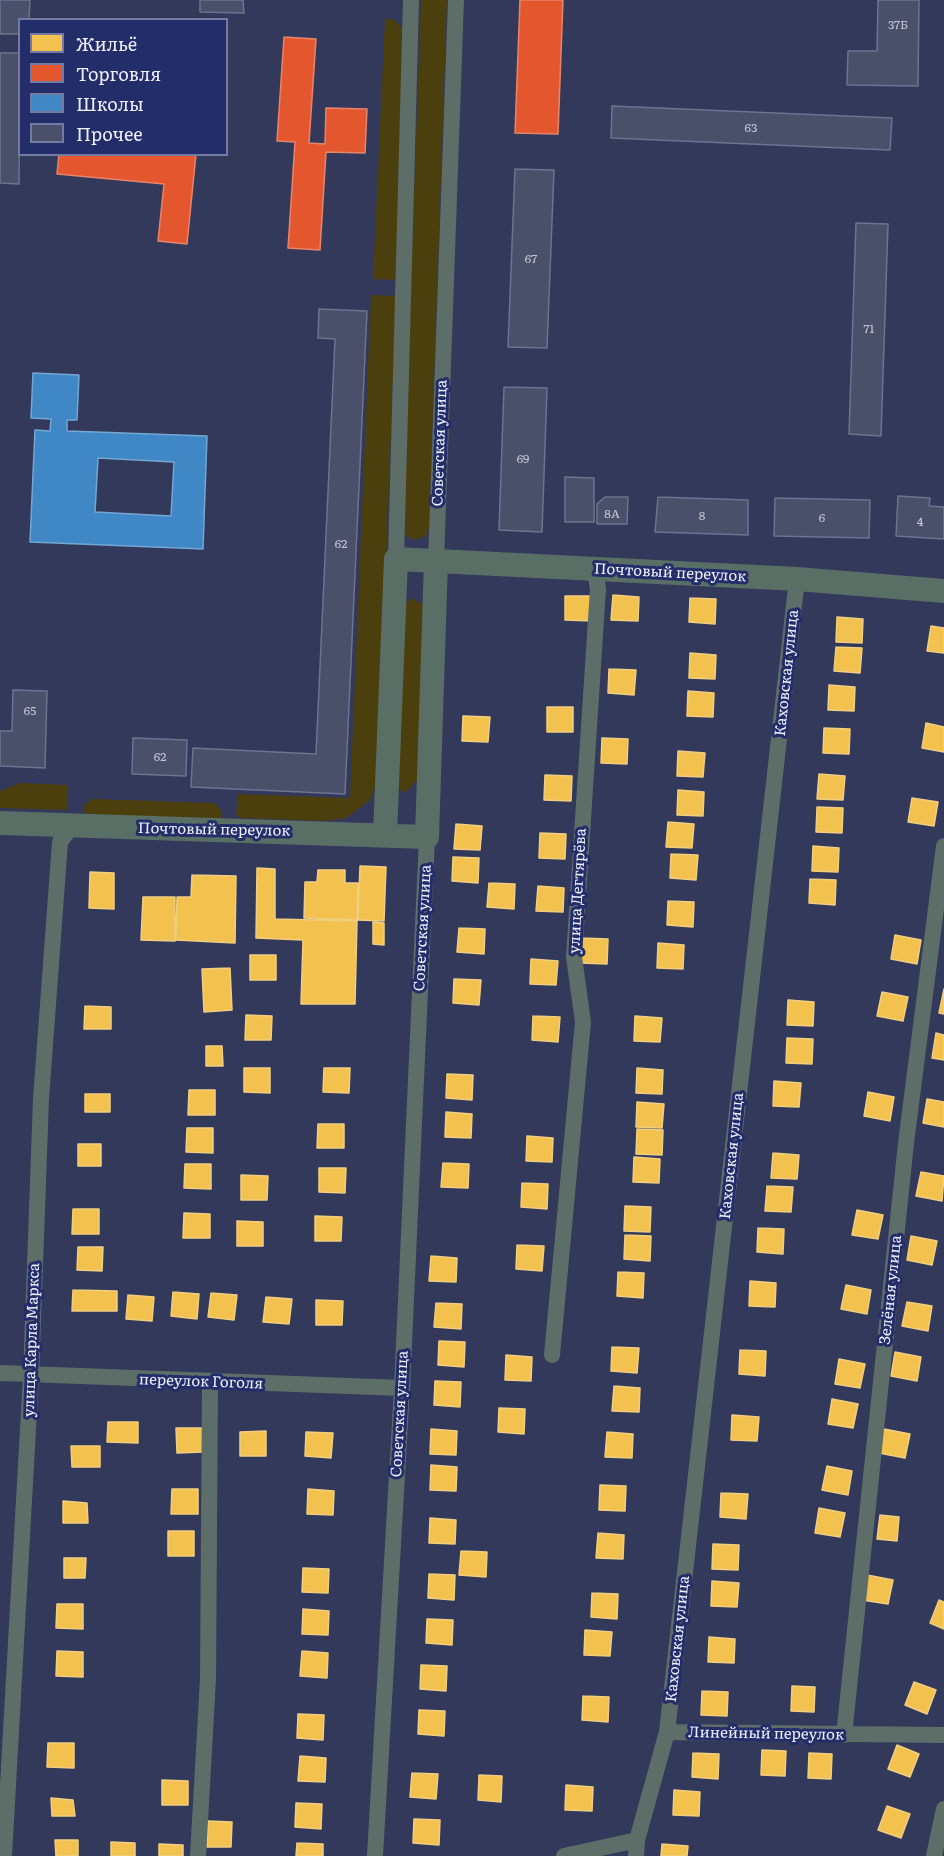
<!DOCTYPE html>
<meta charset="utf-8">
<style>
body{margin:0}
#map{position:relative;width:944px;height:1856px;overflow:hidden;background:#33395a;font-family:Literata,serif}
canvas{display:block}
.legend{position:absolute;left:18px;top:18px;width:210px;height:138px;box-sizing:border-box;background:#232d6a;border:2px solid #747ba3;margin:0;padding:8px 10px;list-style:none;font-size:18px;color:#eef0f8}
.legend li{display:flex;align-items:center;gap:12px;height:30px}
.legend b{width:30px;border:2px solid #747ba3}
</style>
<div id="map">
<canvas width="944" height="1856"></canvas>
<ul class="legend">
<li><b style="height:16px;background:#f2c14e"></b>Жильё</li>
<li><b style="height:16px;background:#e4572e"></b>Торговля</li>
<li><b style="height:16px;background:#3f88c5"></b>Школы</li>
<li><b style="height:16px;background:#4a4f6a"></b>Прочее</li>
</ul>
</div>
<script>
const context = document.querySelector('canvas').getContext('2d');
context.lineJoin = 'round';
function fillPath(path, color) {
  context.fillStyle = color;
  context.fill(path, 'evenodd');
}
function toPath(rows) {
  const path = new Path2D();
  for (const r of rows) {
    path.moveTo(r[0], r[1]);
    for (let i = 2; i < r.length; i += 2) path.lineTo(r[i], r[i + 1]);
  }
  return path;
}
function trace(path, color, width, dash) {
  context.strokeStyle = color;
  context.lineWidth = width;
  context.lineCap = dash ? 'butt' : 'round';
  context.setLineDash(dash || []);
  context.stroke(path);
}
function write(font, color, halo, rows, align = 'center') {
  context.font = font + ' Literata,serif';
  context.lineWidth = 6;
  context.setLineDash([]);
  context.textBaseline = 'middle';
  context.strokeStyle = halo;
  context.fillStyle = color;
  for (const [text, x, y, turn = 0] of rows) {
    context.save();
    context.translate(x, y);
    context.rotate((+turn || 0) * Math.PI / 180);
    context.textAlign = isNaN(turn) ? turn : align;
    if (halo) context.strokeText(text, 0, 0);
    context.fillText(text, 0, 0);
    context.restore();
  }
}
fillPath(toPath([
 [421,0,447,0,429,529,426,536,415,540,406,536,402,526],
 [385,19,393,19,406,31,396,280,373,279],
 [371,295,396,296,378,781,370,800,346,818,324,821,240,818,236,814,238,794,350,798],
 [412,598,424,605,417,780,405,793,397,788,404,604],
 [21,783,67,785,67,810,0,808,0,791],
 [92,799,215,803,222,812,220,819,89,815,84,812,84,805]
]), '#4c3f0e');
const homes = toPath([
 [613,595,639,597,638,621,611,620,613,595],
 [565,596,592,596,592,621,565,620,565,596],
 [690,598,716,599,715,624,689,622,690,598],
 [837,617,863,619,862,643,836,642,837,617],
 [931,626,944,628,944,653,927,651,931,626],
 [836,647,862,648,860,673,834,671,836,647],
 [690,653,716,655,715,679,689,678,690,653],
 [609,669,636,670,634,695,608,693,609,669],
 [829,685,855,687,854,711,828,710,829,685],
 [688,691,714,693,713,717,687,716,688,691],
 [547,707,573,707,573,732,547,732,547,707],
 [463,716,490,717,488,742,462,741,463,716],
 [926,723,944,727,944,752,922,748,926,723],
 [824,728,850,729,849,754,823,753,824,728],
 [602,738,628,739,627,764,601,763,602,738],
 [678,751,705,753,703,777,677,776,678,751],
 [819,774,845,776,843,800,817,799,819,774],
 [545,775,572,776,571,801,544,800,545,775],
 [678,790,704,792,703,816,677,815,678,790],
 [912,798,938,802,934,826,908,822,912,798],
 [817,807,843,808,842,833,816,832,817,807],
 [668,822,694,824,692,848,666,847,668,822],
 [456,824,482,826,480,850,454,849,456,824],
 [540,833,566,834,565,859,539,858,540,833],
 [813,846,839,848,838,872,812,871,813,846],
 [671,854,698,855,696,880,670,878,671,854],
 [453,857,479,858,478,883,452,881,453,857],
 [360,866,386,867,384,921,358,920,360,866],
 [257,868,275,869,275,919,357,921,355,1004,301,1004,303,940,256,938,257,868],
 [318,870,345,870,345,883,358,883,357,920,304,918,305,882,317,882,318,870],
 [90,872,114,873,114,909,89,908,90,872],
 [192,875,236,876,235,943,176,940,177,897,191,897,192,875],
 [810,879,836,880,835,905,809,903,810,879],
 [489,883,515,884,514,909,487,907,489,883],
 [538,886,564,888,563,912,536,911,538,886],
 [143,897,175,897,175,941,141,940,143,897],
 [668,901,694,902,693,927,667,925,668,901],
 [373,922,384,923,384,945,373,944,373,922],
 [459,928,485,929,484,954,457,952,459,928],
 [895,935,921,940,917,964,891,959,895,935],
 [582,938,608,939,607,964,580,963,582,938],
 [658,943,684,945,683,969,657,968,658,943],
 [250,955,276,955,276,980,250,980,250,955],
 [531,959,558,961,556,985,530,984,531,959],
 [230,968,232,1010,204,1012,202,969,230,968],
 [454,979,481,980,479,1005,453,1003,454,979],
 [944,989,944,1014,939,1013,944,989],
 [882,992,908,997,903,1021,877,1016,882,992],
 [788,1000,814,1002,813,1026,787,1025,788,1000],
 [85,1006,111,1007,111,1029,84,1029,85,1006],
 [246,1015,272,1016,271,1040,245,1040,246,1015],
 [533,1016,560,1017,558,1042,532,1040,533,1016],
 [635,1016,662,1018,660,1042,634,1041,635,1016],
 [936,1033,944,1035,944,1060,932,1058,936,1033],
 [787,1038,813,1039,812,1064,786,1063,787,1038],
 [206,1046,222,1046,223,1066,206,1066,206,1046],
 [244,1068,270,1068,270,1093,244,1092,244,1068],
 [324,1068,350,1068,349,1093,323,1092,324,1068],
 [637,1068,663,1070,662,1094,636,1093,637,1068],
 [447,1074,473,1075,472,1100,446,1098,447,1074],
 [774,1081,801,1083,799,1107,773,1106,774,1081],
 [189,1090,215,1090,215,1115,188,1115,189,1090],
 [868,1092,894,1097,890,1121,864,1116,868,1092],
 [85,1094,110,1094,110,1112,85,1112,85,1094],
 [927,1099,944,1102,944,1127,923,1123,927,1099],
 [637,1102,664,1104,662,1128,636,1127,637,1102],
 [446,1112,472,1114,471,1138,445,1137,446,1112],
 [318,1124,344,1124,344,1148,317,1148,318,1124],
 [187,1128,213,1128,213,1153,186,1152,187,1128],
 [637,1129,663,1130,662,1155,636,1154,637,1129],
 [527,1136,553,1138,552,1162,526,1161,527,1136],
 [78,1144,101,1144,101,1166,78,1166,78,1144],
 [773,1153,799,1155,797,1179,771,1178,773,1153],
 [634,1157,660,1159,659,1183,633,1182,634,1157],
 [443,1163,469,1164,468,1188,441,1187,443,1163],
 [185,1164,211,1164,211,1189,184,1188,185,1164],
 [319,1168,346,1168,345,1193,319,1192,319,1168],
 [921,1172,944,1176,942,1201,916,1196,921,1172],
 [241,1175,268,1176,267,1200,241,1200,241,1175],
 [522,1183,548,1184,547,1209,521,1207,522,1183],
 [767,1186,793,1187,791,1212,765,1211,767,1186],
 [625,1206,651,1207,650,1232,624,1231,625,1206],
 [73,1209,99,1209,99,1234,72,1234,73,1209],
 [857,1210,883,1215,878,1239,852,1235,857,1210],
 [184,1213,210,1214,210,1238,183,1238,184,1213],
 [315,1216,342,1217,341,1241,315,1241,315,1216],
 [237,1221,263,1222,263,1246,237,1246,237,1221],
 [758,1228,784,1229,783,1254,757,1252,758,1228],
 [625,1235,651,1236,650,1261,624,1259,625,1235],
 [911,1236,937,1241,932,1265,907,1260,911,1236],
 [517,1245,544,1246,542,1271,516,1269,517,1245],
 [78,1247,103,1247,102,1271,77,1270,78,1247],
 [431,1256,457,1258,456,1282,429,1281,431,1256],
 [618,1272,644,1273,643,1298,617,1296,618,1272],
 [750,1281,776,1283,775,1307,749,1306,750,1281],
 [846,1285,871,1290,867,1314,841,1309,846,1285],
 [73,1290,117,1291,117,1311,72,1311,73,1290],
 [173,1292,199,1294,197,1319,171,1316,173,1292],
 [211,1293,237,1295,234,1320,208,1317,211,1293],
 [128,1295,154,1297,152,1321,126,1319,128,1295],
 [266,1297,292,1299,289,1324,263,1322,266,1297],
 [316,1300,343,1301,342,1325,316,1325,316,1300],
 [907,1302,932,1306,928,1331,902,1326,907,1302],
 [436,1303,462,1304,461,1329,434,1327,436,1303],
 [439,1341,465,1342,464,1367,438,1365,439,1341],
 [612,1347,639,1348,637,1373,611,1371,612,1347],
 [740,1350,766,1351,765,1376,739,1374,740,1350],
 [895,1352,921,1357,917,1381,891,1376,895,1352],
 [506,1355,532,1357,531,1381,505,1380,506,1355],
 [839,1359,865,1364,860,1388,835,1384,839,1359],
 [435,1381,461,1382,460,1407,434,1405,435,1381],
 [614,1386,640,1388,639,1412,612,1411,614,1386],
 [832,1399,858,1404,853,1428,828,1424,832,1399],
 [499,1408,525,1409,524,1434,498,1432,499,1408],
 [732,1415,759,1417,757,1441,731,1440,732,1415],
 [108,1422,138,1422,138,1443,107,1442,108,1422],
 [176,1428,202,1428,203,1452,177,1453,176,1428],
 [431,1429,457,1431,456,1455,430,1454,431,1429],
 [884,1429,910,1434,905,1458,879,1453,884,1429],
 [266,1431,266,1456,240,1456,240,1432,266,1431],
 [306,1432,333,1433,331,1458,305,1456,306,1432],
 [607,1432,633,1434,632,1458,605,1457,607,1432],
 [71,1446,100,1446,100,1467,72,1467,71,1446],
 [431,1465,457,1467,456,1491,430,1490,431,1465],
 [827,1466,852,1471,848,1495,822,1490,827,1466],
 [600,1485,626,1486,625,1511,599,1510,600,1485],
 [172,1489,198,1489,198,1514,171,1514,172,1489],
 [308,1489,334,1491,333,1515,307,1514,308,1489],
 [721,1493,748,1494,746,1519,720,1517,721,1493],
 [63,1501,87,1503,88,1523,63,1523,63,1501],
 [819,1508,845,1513,840,1537,815,1533,819,1508],
 [880,1515,899,1517,897,1541,877,1539,880,1515],
 [430,1518,456,1520,455,1544,429,1543,430,1518],
 [168,1531,194,1531,194,1556,168,1556,168,1531],
 [598,1533,624,1535,623,1559,596,1558,598,1533],
 [713,1544,739,1545,738,1570,712,1569,713,1544],
 [461,1551,487,1552,486,1577,459,1575,461,1551],
 [64,1558,86,1558,85,1578,64,1578,64,1558],
 [303,1568,329,1569,328,1593,302,1592,303,1568],
 [429,1574,455,1575,454,1600,428,1598,429,1574],
 [867,1575,893,1580,888,1604,862,1600,867,1575],
 [712,1581,739,1583,737,1607,711,1606,712,1581],
 [592,1593,618,1594,617,1619,591,1617,592,1593],
 [939,1600,944,1602,944,1629,930,1623,939,1600],
 [57,1604,83,1604,83,1629,56,1628,57,1604],
 [303,1609,329,1611,328,1635,302,1634,303,1609],
 [427,1619,453,1620,452,1645,426,1643,427,1619],
 [585,1630,612,1632,610,1656,584,1655,585,1630],
 [709,1637,735,1639,734,1663,708,1662,709,1637],
 [57,1651,83,1652,83,1677,56,1676,57,1651],
 [302,1651,328,1653,327,1678,300,1676,302,1651],
 [421,1665,447,1666,446,1691,420,1689,421,1665],
 [914,1682,936,1690,927,1714,905,1705,914,1682],
 [792,1686,815,1687,814,1712,791,1711,792,1686],
 [702,1691,728,1692,727,1716,701,1715,702,1691],
 [583,1696,609,1697,608,1722,582,1720,583,1696],
 [419,1710,445,1711,444,1736,418,1734,419,1710],
 [298,1714,324,1715,323,1740,297,1738,298,1714],
 [48,1743,74,1743,74,1768,47,1767,48,1743],
 [897,1745,919,1754,910,1777,888,1769,897,1745],
 [762,1750,786,1751,785,1776,761,1775,762,1750],
 [693,1753,719,1754,718,1779,692,1777,693,1753],
 [809,1753,832,1754,831,1779,808,1778,809,1753],
 [300,1756,326,1758,325,1782,298,1781,300,1756],
 [412,1773,438,1774,436,1799,410,1797,412,1773],
 [479,1775,502,1776,501,1802,478,1800,479,1775],
 [162,1780,188,1781,188,1805,162,1805,162,1780],
 [566,1785,593,1787,592,1811,565,1810,566,1785],
 [674,1790,700,1792,699,1816,673,1815,674,1790],
 [51,1798,73,1800,75,1816,52,1816,51,1798],
 [296,1803,322,1804,321,1829,295,1827,296,1803],
 [887,1806,910,1814,901,1838,878,1830,887,1806],
 [414,1819,440,1820,439,1845,413,1843,414,1819],
 [208,1821,232,1822,231,1847,207,1847,208,1821],
 [55,1840,78,1840,78,1856,56,1856,55,1840],
 [111,1842,135,1843,135,1856,111,1856,111,1842],
 [297,1843,323,1844,323,1856,296,1856,297,1843],
 [159,1844,183,1845,183,1856,159,1856,159,1844],
 [662,1844,688,1846,687,1856,661,1856,662,1844]
]);
fillPath(homes, '#f2c14e');
trace(homes, '#f1cf81', 1.5);
const shops = toPath([
 [520,0,563,0,558,134,515,133,520,0],
 [284,37,316,39,309,143,325,144,326,108,367,109,365,153,326,152,320,250,288,248,295,142,277,141,284,37],
 [59,154,196,154,187,244,158,241,164,184,57,174,59,154]
]);
fillPath(shops, '#e4572e');
trace(shops, '#e7856b', 1.5);
const schools = toPath([
 [33,373,79,375,77,420,67,420,67,431,207,436,203,549,30,542,35,430,50,431,51,419,31,418,33,373],
 [98,458,174,462,171,516,95,512,98,458]
]);
fillPath(schools, '#3f88c5');
trace(schools, '#74a7d4', 1.5);
const building = toPath([
 [0,0,30,0,29,20,20,20,20,34,0,34,0,0],
 [200,0,243,0,244,13,200,12,200,0],
 [878,0,919,0,918,86,847,85,848,51,877,51,878,0],
 [0,53,20,53,19,184,0,183,0,53],
 [612,106,892,118,890,150,611,138,612,106],
 [515,169,554,170,547,348,508,347,515,169],
 [856,223,888,224,881,436,849,434,856,223],
 [319,309,367,311,345,794,191,787,193,748,316,754,335,339,318,338,319,309],
 [504,387,547,388,542,532,499,530,504,387],
 [565,477,594,478,594,522,565,522,565,477],
 [898,496,930,498,929,506,944,507,944,539,896,536,898,496],
 [605,497,628,497,627,524,597,524,597,504,605,497],
 [658,497,748,500,748,535,655,532,658,497],
 [775,498,870,500,869,538,774,536,775,498],
 [13,690,47,691,45,768,0,766,0,731,12,731,13,690],
 [133,738,187,740,186,776,132,774,133,738]
]);
fillPath(building, '#4a4f6a');
trace(building, '#6d7390', 1.5);
trace(toPath([
 [396,559,411,0],
 [436,561,456,0],
 [552,1355,583,1022,574,957,598,589,595,569],
 [0,1373,402,1388],
 [667,1732,797,579],
 [844,1735,906,1143,944,846],
 [4,1856,31,1376,41,1099,60,842,71,827],
 [198,1856,208,1679,210,1383],
 [375,1856,402,1388,427,837],
 [564,1856,637,1840,667,1732,944,1735],
 [636,1856,637,1840],
 [934,1856,944,1809]
]), '#5d6e68', 16);
trace(toPath([
 [0,823,427,837,436,561],
 [385,835,396,559,797,579,944,591]
]), '#596e65', 24);
write('12px', '#c5c8d4', null, [
 ["37Б",898,25],
 ["63",751,128],
 ["67",531,259],
 ["71",869,329],
 ["69",523,459],
 ["8А",612,514],
 ["8",702,516],
 ["6",822,518],
 ["4",920,522],
 ["62",341,544],
 ["65",30,711],
 ["62",160,757]
]);
write('15px', '#eef0f8', '#232d6a', [
 ["Советская улица",440,443,-88],
 ["Почтовый переулок",670,573,3],
 ["Каховская улица",787,673,-84],
 ["Почтовый переулок",214,830,1],
 ["улица Дегтярёва",578,891,-87],
 ["Советская улица",423,928,-87],
 ["Каховская улица",732,1156,-84],
 ["Зелёная улица",891,1290,-84],
 ["улица Карла Маркса",32,1340,-88],
 ["переулок Гоголя",201,1382,2],
 ["Советская улица",400,1414,-87],
 ["Каховская улица",678,1639,-84],
 ["Линейный переулок",766,1734,1]
]);
</script>
